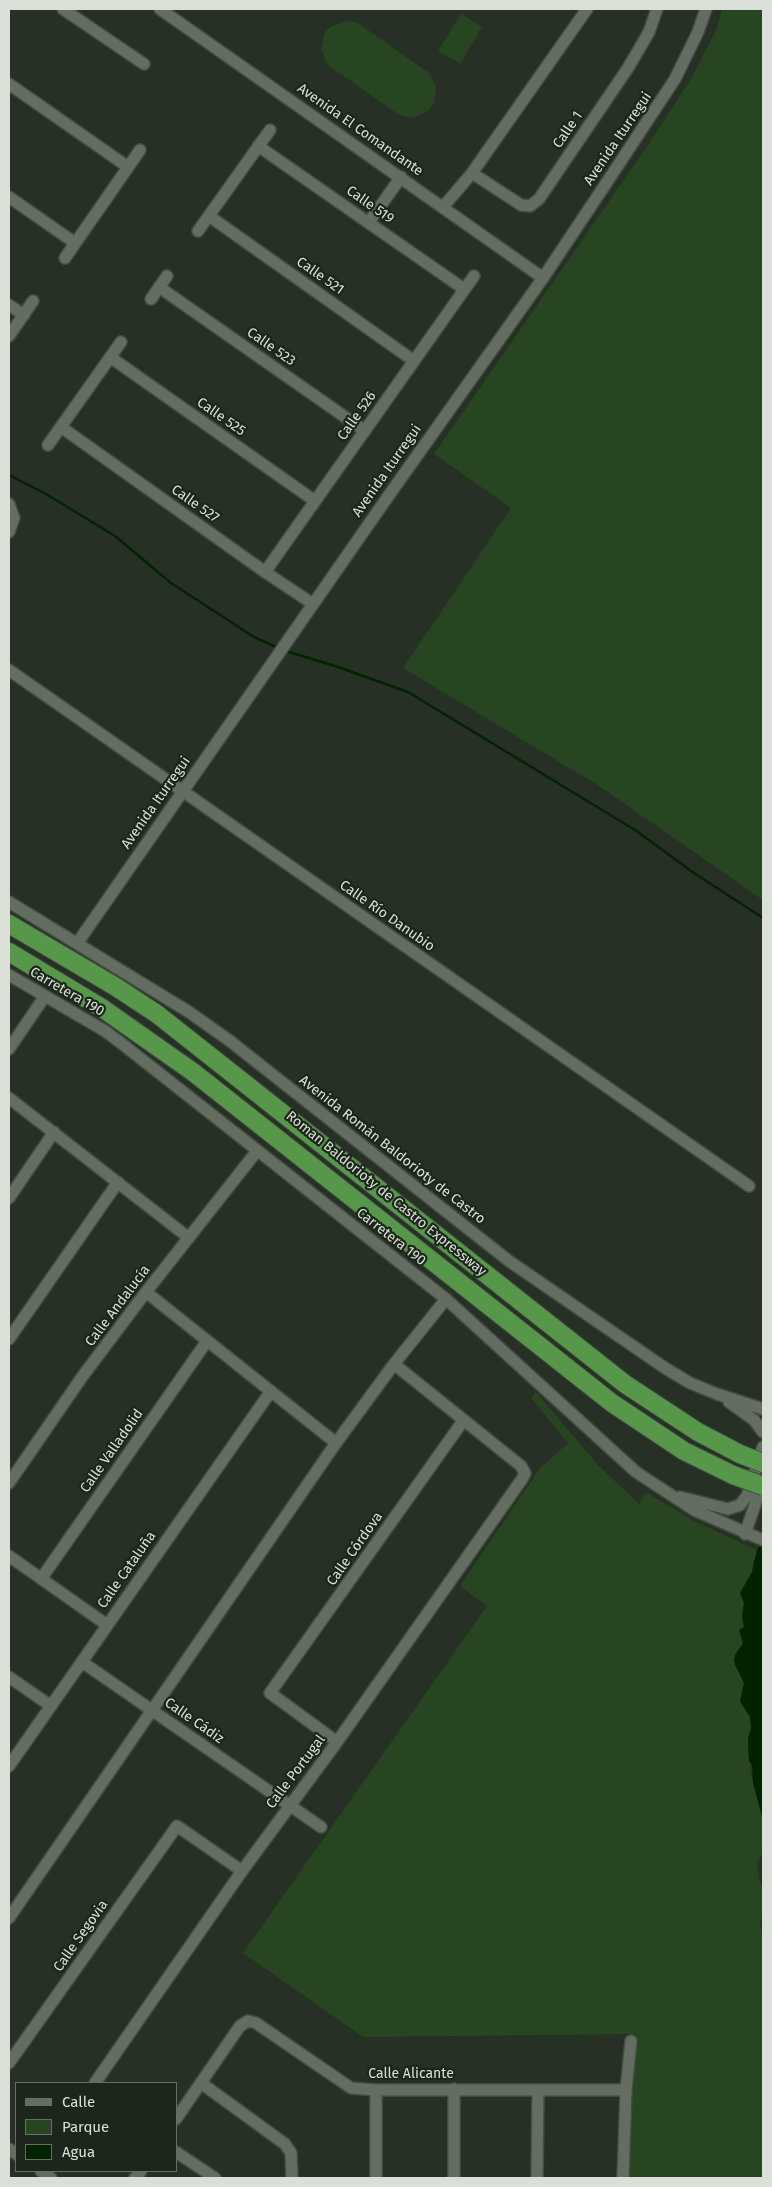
<!DOCTYPE html>
<meta charset="utf-8">
<style>
body{margin:0}
#map{position:relative;width:772px;height:2187px;overflow:hidden;background:#263024;font-family:"Fira Sans",sans-serif}
canvas{display:block}
.frame{position:absolute;inset:0;border:10px solid #dae0d8;pointer-events:none}
.legend{position:absolute;left:15px;top:2082px;width:162px;height:90px;box-sizing:border-box;background:#1c261a;border:1px solid #687066;margin:0;padding:6px 9px;list-style:none;font-size:15px;color:#dae0d8}
.legend li{display:flex;align-items:center;gap:10px;height:25px}
.legend b{width:25px;border:1px solid #687066}
</style>
<div id="map">
<canvas width="772" height="2187"></canvas>
<div class="frame"></div>
<ul class="legend">
<li><b style="height:6px;background:#636e60"></b>Calle</li>
<li><b style="height:14px;background:#274521"></b>Parque</li>
<li><b style="height:14px;background:#032300"></b>Agua</li>
</ul>
</div>
<script>
const context = document.querySelector('canvas').getContext('2d');
context.lineJoin = 'round';
function fillPath(path, color) {
  context.fillStyle = color;
  context.fill(path, 'evenodd');
}
function toPath(rows) {
  const path = new Path2D();
  for (const r of rows) {
    path.moveTo(r[0], r[1]);
    for (let i = 2; i < r.length; i += 2) path.lineTo(r[i], r[i + 1]);
  }
  return path;
}
function trace(path, color, width, dash) {
  context.strokeStyle = color;
  context.lineWidth = width;
  context.lineCap = dash ? 'butt' : 'round';
  context.setLineDash(dash || []);
  context.stroke(path);
}
function write(font, color, halo, rows, align = 'center') {
  context.font = font + ' "Fira Sans",sans-serif';
  context.lineWidth = 4.5;
  context.setLineDash([]);
  context.textBaseline = 'middle';
  context.strokeStyle = halo;
  context.fillStyle = color;
  for (const [text, x, y, turn = 0] of rows) {
    context.save();
    context.translate(x, y);
    context.rotate((+turn || 0) * Math.PI / 180);
    context.textAlign = isNaN(turn) ? turn : align;
    if (halo) context.strokeText(text, 0, 0);
    context.fillText(text, 0, 0);
    context.restore();
  }
}
fillPath(toPath([
 [722,9,763,9,763,900,599,786,403,668,511,508,434,454,648,145,692,77,717,28],
 [461,14,482,27,460,64,438,51],
 [349,21,358,23,429,73,436,87,434,103,429,110,415,118,399,115,328,65,321,49,325,32,332,26],
 [536,1392,597,1464,639,1504,646,1492,694,1521,757,1550,757,1556,753,1561,752,1572,746,1582,742,1617,744,1627,739,1630,743,1643,735,1655,735,1665,744,1683,741,1704,750,1717,751,1728,748,1747,751,1773,763,1820,763,1852,757,1863,760,1882,763,1885,763,1915,760,1922,763,1938,763,2178,630,2178,631,2092,635,2034,363,2037,243,1953,487,1606,460,1586,540,1468,568,1443,531,1398]
]), '#274521');
fillPath(toPath([
 [763,1541,763,1820,753,1783,752,1765,749,1761,748,1739,751,1728,750,1717,740,1701,744,1683,734,1662,735,1655,743,1643,739,1630,744,1627,742,1617,744,1603,740,1593,752,1572,757,1550]
]), '#032300');
trace(toPath([
 [9,475,46,494,115,536,171,583,254,637,278,648],
 [286,651,338,667,408,692,635,830,694,873,763,918]
]), '#032300', 2.5);
const minor = toPath([
 [63,9,144,64],
 [160,9,543,278],
 [587,9,472,173,521,205,530,206,539,199,628,68,649,32,657,9],
 [9,84,128,167],
 [258,146,464,289],
 [9,197,75,243],
 [443,207,472,173],
 [209,216,414,361],
 [369,222,401,177],
 [198,231,270,130],
 [65,258,140,150],
 [159,287,365,431],
 [151,299,167,276],
 [9,305,24,315],
 [9,336,33,301],
 [110,357,315,501],
 [61,427,265,572,313,604],
 [48,445,121,342],
 [9,504,14,518,9,532],
 [265,572,474,276],
 [9,670,749,1186],
 [9,902,189,1012,230,1041,509,1261,665,1368,690,1383,717,1394,763,1409],
 [78,942,387,498,543,278,611,176,675,79,698,32,706,9],
 [9,975,105,1031,121,1043,446,1299,636,1472,694,1510,763,1540],
 [9,1049,45,996],
 [9,1098,189,1238],
 [9,1198,54,1132],
 [146,1292,336,1443],
 [9,1339,118,1182],
 [729,1402,754,1420,763,1432],
 [9,1483,82,1377,146,1292,257,1151],
 [680,1497,728,1509,740,1505,747,1496,763,1447],
 [745,1534,763,1481],
 [9,1556,107,1625],
 [41,1579,207,1341],
 [82,1662,321,1827],
 [9,1677,51,1706],
 [337,1742,270,1693,463,1421],
 [9,1766,271,1391],
 [9,1918,336,1443,394,1364,446,1299],
 [9,2063,177,1826,242,1871],
 [95,2083,242,1871,337,1742,522,1479,525,1473,521,1466,394,1364],
 [201,2083,285,2144,291,2153,292,2178],
 [454,2089,454,2178],
 [376,2090,376,2178],
 [176,2119,240,2026,248,2021,256,2023,351,2088,376,2090,626,2090],
 [9,2149,16,2154],
 [176,2152,215,2178],
 [41,2171,51,2178],
 [135,2178,141,2171],
 [537,2178,538,2090],
 [623,2178,626,2090,631,2041]
]);
const highway = toPath([
 [9,924,116,987,157,1014,625,1384,698,1432,740,1454],
 [9,952,102,1008,193,1072,612,1403,684,1451,733,1475]
]);
trace(minor, '#434c42', 14);
trace(highway, '#434c42', 20);
trace(minor, '#636e60', 11);
trace(highway, '#56974a', 18);
const highwayBridge = toPath([
 [740,1454,763,1463],
 [733,1475,763,1486]
]);
trace(highwayBridge, '#434c42', 20, []);
trace(highwayBridge, '#56974a', 18);
write('14px', '#dae0d8', '#1c261a', [
 ["Avenida El Comandante",360,130,35],
 ["Calle 1",568,130,-56],
 ["Avenida Iturregui",618,139,-56],
 ["Calle 519",370,205,35],
 ["Calle 521",320,276,35],
 ["Calle 523",271,347,35],
 ["Calle 526",357,416,-55],
 ["Calle 525",221,417,35],
 ["Avenida Iturregui",387,471,-55],
 ["Calle 527",195,504,35],
 ["Avenida Iturregui",156,803,-55],
 ["Calle Río Danubio",387,916,35],
 ["Carretera 190",67,992,30],
 ["Avenida Román Baldorioty de Castro",392,1150,38],
 ["Roman Baldorioty de Castro Expressway",386,1194,39],
 ["Carretera 190",391,1237,38],
 ["Calle Andalucía",118,1306,-53],
 ["Calle Valladolid",112,1451,-55],
 ["Calle Córdova",355,1549,-55],
 ["Calle Cataluña",127,1570,-55],
 ["Calle Cádiz",194,1721,35],
 ["Calle Portugal",296,1772,-53],
 ["Calle Segovia",81,1936,-55],
 ["Calle Alicante",411,2074]
]);
</script>
